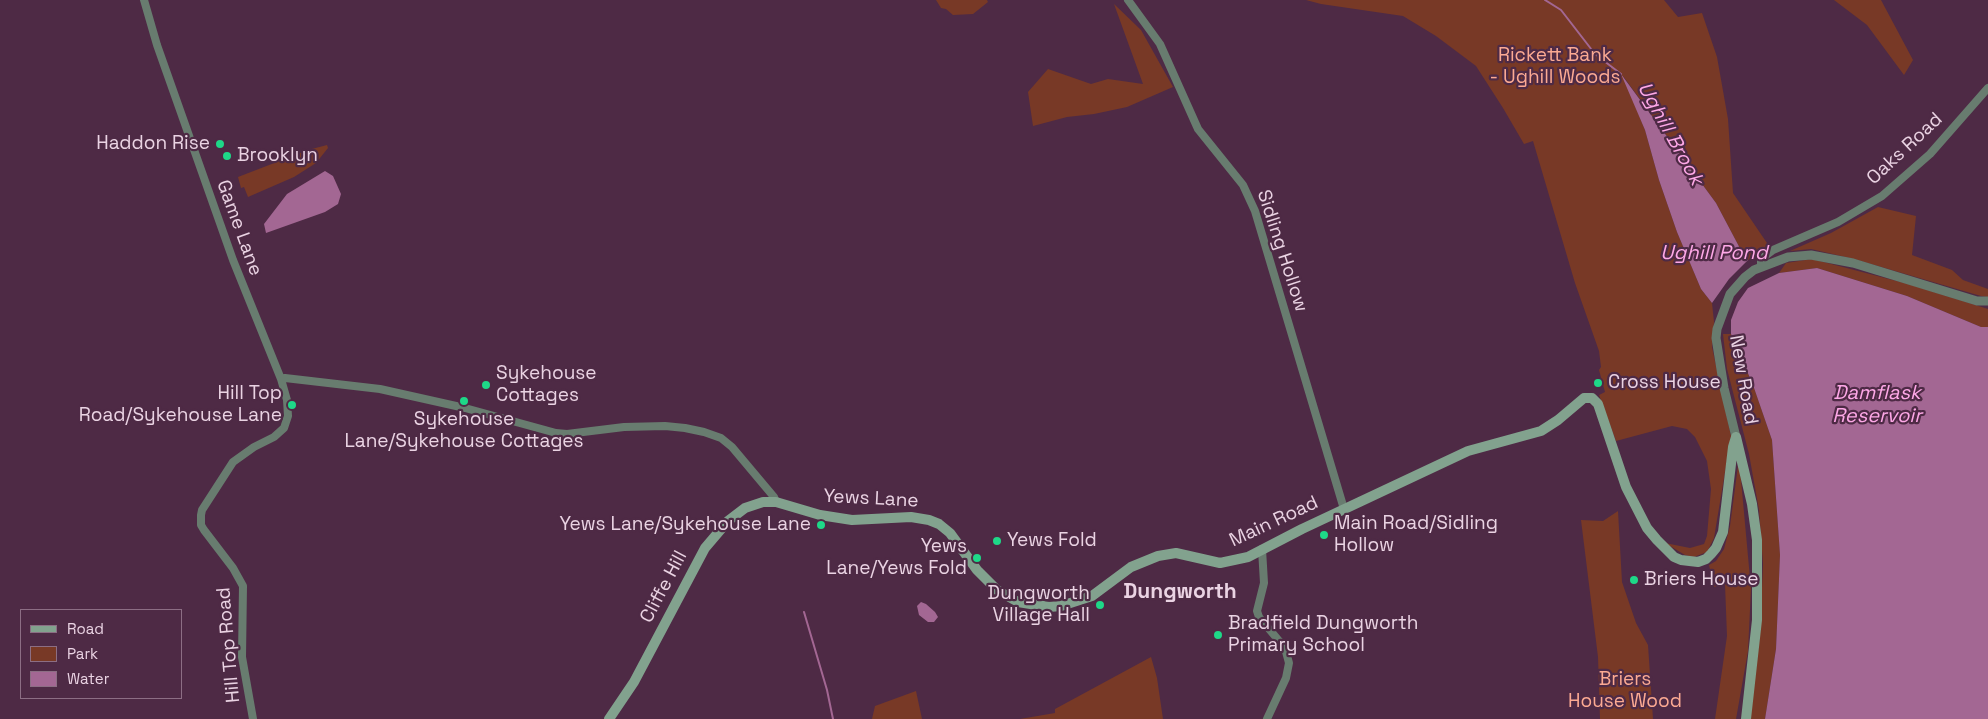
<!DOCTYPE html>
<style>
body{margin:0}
#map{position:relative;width:1988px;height:719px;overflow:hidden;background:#4e2a45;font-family:"Space Grotesk",sans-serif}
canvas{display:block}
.legend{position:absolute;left:20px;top:609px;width:162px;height:90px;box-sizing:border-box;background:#4e2a45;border:1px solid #8c6e84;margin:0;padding:6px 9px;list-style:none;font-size:15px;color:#ead3e3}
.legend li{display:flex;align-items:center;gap:10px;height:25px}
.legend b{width:25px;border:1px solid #8c6e84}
</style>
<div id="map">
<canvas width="1988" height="719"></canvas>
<ul class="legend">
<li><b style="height:6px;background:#82a28e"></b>Road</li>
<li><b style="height:14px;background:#783926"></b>Park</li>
<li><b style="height:14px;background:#a36793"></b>Water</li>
</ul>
</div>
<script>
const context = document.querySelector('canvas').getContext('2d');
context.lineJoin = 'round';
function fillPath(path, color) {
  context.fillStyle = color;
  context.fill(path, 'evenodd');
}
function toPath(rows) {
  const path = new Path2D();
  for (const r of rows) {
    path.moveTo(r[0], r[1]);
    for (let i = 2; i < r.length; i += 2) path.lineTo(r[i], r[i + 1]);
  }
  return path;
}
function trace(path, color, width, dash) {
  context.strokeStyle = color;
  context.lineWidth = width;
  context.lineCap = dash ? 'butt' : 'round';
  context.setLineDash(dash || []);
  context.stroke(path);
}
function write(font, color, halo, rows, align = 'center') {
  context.font = font + ' "Space Grotesk",sans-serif';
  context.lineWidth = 4.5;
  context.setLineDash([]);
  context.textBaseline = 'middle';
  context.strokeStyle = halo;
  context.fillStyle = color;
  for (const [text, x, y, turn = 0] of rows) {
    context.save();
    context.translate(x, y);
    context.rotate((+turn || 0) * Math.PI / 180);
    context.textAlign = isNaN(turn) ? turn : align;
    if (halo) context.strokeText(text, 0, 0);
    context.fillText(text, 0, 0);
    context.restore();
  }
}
fillPath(toPath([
 [936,0,987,0,988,2,973,14,953,15,946,9,941,8],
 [1306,0,1664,0,1678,17,1702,13,1717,57,1728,119,1733,193,1769,246,1748,260,1743,254,1716,203,1623,76,1645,130,1659,180,1677,232,1701,289,1712,303,1714,322,1712,347,1731,436,1714,538,1707,552,1694,557,1685,555,1665,543,1690,548,1704,544,1707,536,1711,489,1707,461,1695,437,1687,429,1672,426,1616,441,1599,395,1605,392,1599,370,1601,367,1599,351,1575,283,1533,141,1524,144,1503,108,1476,66,1436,36,1403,16,1321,4],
 [1834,0,1881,0,1913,60,1904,75,1867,25],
 [1114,4,1141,30,1173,87,1127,107,1094,114,1067,117,1033,126,1028,92,1048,69,1091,84,1108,79,1143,84],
 [327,145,328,148,316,163,294,177,248,197,244,187,241,188,238,177,308,150],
 [1878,207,1916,216,1912,255,1952,270,1963,280,1988,289,1988,297,1981,296,1854,259,1811,249,1790,251,1831,233],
 [1812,259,1912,285,1988,309,1988,327,1981,327,1907,296,1817,268,1779,273,1786,263],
 [1723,334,1731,334,1753,385,1772,440,1780,555,1776,649,1765,719,1750,719,1760,634,1763,564,1759,510,1749,454,1727,369],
 [1739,458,1751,589,1748,651,1736,719,1715,719,1727,636,1725,584,1714,587,1709,565,1716,561,1724,549,1730,526],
 [1618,511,1622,582,1636,623,1648,645,1653,719,1600,719,1598,657,1581,520,1603,521],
 [1151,657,1157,678,1163,719,1020,719,1055,713,1055,709],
 [916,691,922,719,872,719,875,706]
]), '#783926');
fillPath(toPath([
 [1621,74,1716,203,1743,254,1748,260,1729,279,1712,303,1701,289,1677,232,1659,180,1645,130],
 [325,171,333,176,341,194,338,204,325,212,266,233,264,224,287,194],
 [1817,268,1907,296,1981,327,1988,327,1988,719,1765,719,1776,649,1780,555,1772,440,1753,385,1731,334,1731,320,1738,302,1748,288,1779,273],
 [921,602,926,604,935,612,938,617,934,622,928,622,919,615,917,606]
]), '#a36793');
trace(toPath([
 [1545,0,1561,10,1595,54,1621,74],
 [804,612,827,690,833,719]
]), '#a36793', 2);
trace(toPath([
 [144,0,157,45,233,260,281,379,287,400,288,416,284,428,274,437,254,447,233,462,202,510,201,515,201,525,204,530,233,568,243,586,242,657,253,719],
 [1128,0,1160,44,1198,129,1243,185,1255,211,1344,509],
 [1761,267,1761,261,1765,256,1773,250,1838,222,1882,196,1930,154,1988,88],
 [281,379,285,378,380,389,465,408,556,433,567,434,624,427,665,426,685,428,704,432,721,438,732,447,774,497,776,502],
 [1262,549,1264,583,1257,611,1259,617,1285,648,1289,663,1286,678,1267,719]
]), '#687c6f', 8);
trace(toPath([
 [1736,437,1724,388,1716,338,1717,329,1730,294,1745,277,1754,270,1788,257,1811,255,1853,263,1977,301,1988,301]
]), '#687c6f', 9);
trace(toPath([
 [1736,437,1752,504,1757,540,1757,620,1746,719],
 [609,719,634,682,705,548,728,521,745,508,763,502,776,502,820,515,852,520,911,517,929,520,939,524,950,533,977,570,997,590,1018,602,1049,607,1061,606,1092,596,1131,567,1158,556,1176,553,1220,563,1248,557,1302,529,1468,451,1541,431,1558,420,1584,398,1592,398,1598,404,1626,487,1647,528,1657,540,1674,557,1681,560,1698,562,1706,559,1711,554,1716,548,1723,532,1733,447,1736,437]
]), '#82a28e', 10);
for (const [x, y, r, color] of [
 [220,144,5,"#1ed888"],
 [227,156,5,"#1ed888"],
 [1598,383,5,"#1ed888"],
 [486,385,5,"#1ed888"],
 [464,401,5,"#1ed888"],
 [292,405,5,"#1ed888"],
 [821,525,5,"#1ed888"],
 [1324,535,5,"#1ed888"],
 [997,541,5,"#1ed888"],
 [977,558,5,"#1ed888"],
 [1634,580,5,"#1ed888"],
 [1100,605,5,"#1ed888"],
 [1218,635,5,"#1ed888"]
]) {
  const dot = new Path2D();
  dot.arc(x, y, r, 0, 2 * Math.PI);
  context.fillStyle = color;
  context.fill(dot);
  trace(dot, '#4e2a45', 2);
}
write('19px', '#fcaa93', '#4e2a45', [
 ["Rickett Bank",1555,56],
 ["- Ughill Woods",1555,78],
 ["Briers",1625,680],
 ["House Wood",1625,702]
]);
write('19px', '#ead3e3', '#4e2a45', [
 ["Haddon Rise",210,144,"right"],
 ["Brooklyn",237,156],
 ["Sykehouse",496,374],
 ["Cottages",496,396],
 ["Cross House",1608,383],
 ["Hill Top",282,394,"right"],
 ["Road/Sykehouse Lane",282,416,"right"],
 ["Sykehouse",464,420,"center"],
 ["Lane/Sykehouse Cottages",464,442,"center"],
 ["Main Road/Sidling",1334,524],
 ["Hollow",1334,546],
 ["Yews Lane/Sykehouse Lane",811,525,"right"],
 ["Yews Fold",1007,541],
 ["Yews",967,547,"right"],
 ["Lane/Yews Fold",967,569,"right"],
 ["Briers House",1644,580],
 ["Dungworth",1090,594,"right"],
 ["Village Hall",1090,616,"right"],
 ["Bradfield Dungworth",1228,624],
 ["Primary School",1228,646]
], 'left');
write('19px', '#ead3e3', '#4e2a45', [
 ["Oaks Road",1905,149,-43],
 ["Game Lane",239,228,70],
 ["Sidling Hollow",1282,251,72],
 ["New Road",1743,380,80],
 ["Yews Lane",871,499,3],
 ["Main Road",1274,522,-25],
 ["Cliffe Hill",664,587,-62],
 ["Hill Top Road",229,645,-95]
]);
write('italic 20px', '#fea8e7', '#4e2a45', [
 ["Ughill Brook",1670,134,61],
 ["Ughill Pond",1714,254],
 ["Damflask",1877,394],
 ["Reservoir",1877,417]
]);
write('bold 21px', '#ead3e3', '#4e2a45', [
 ["Dungworth",1180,592]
]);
</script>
